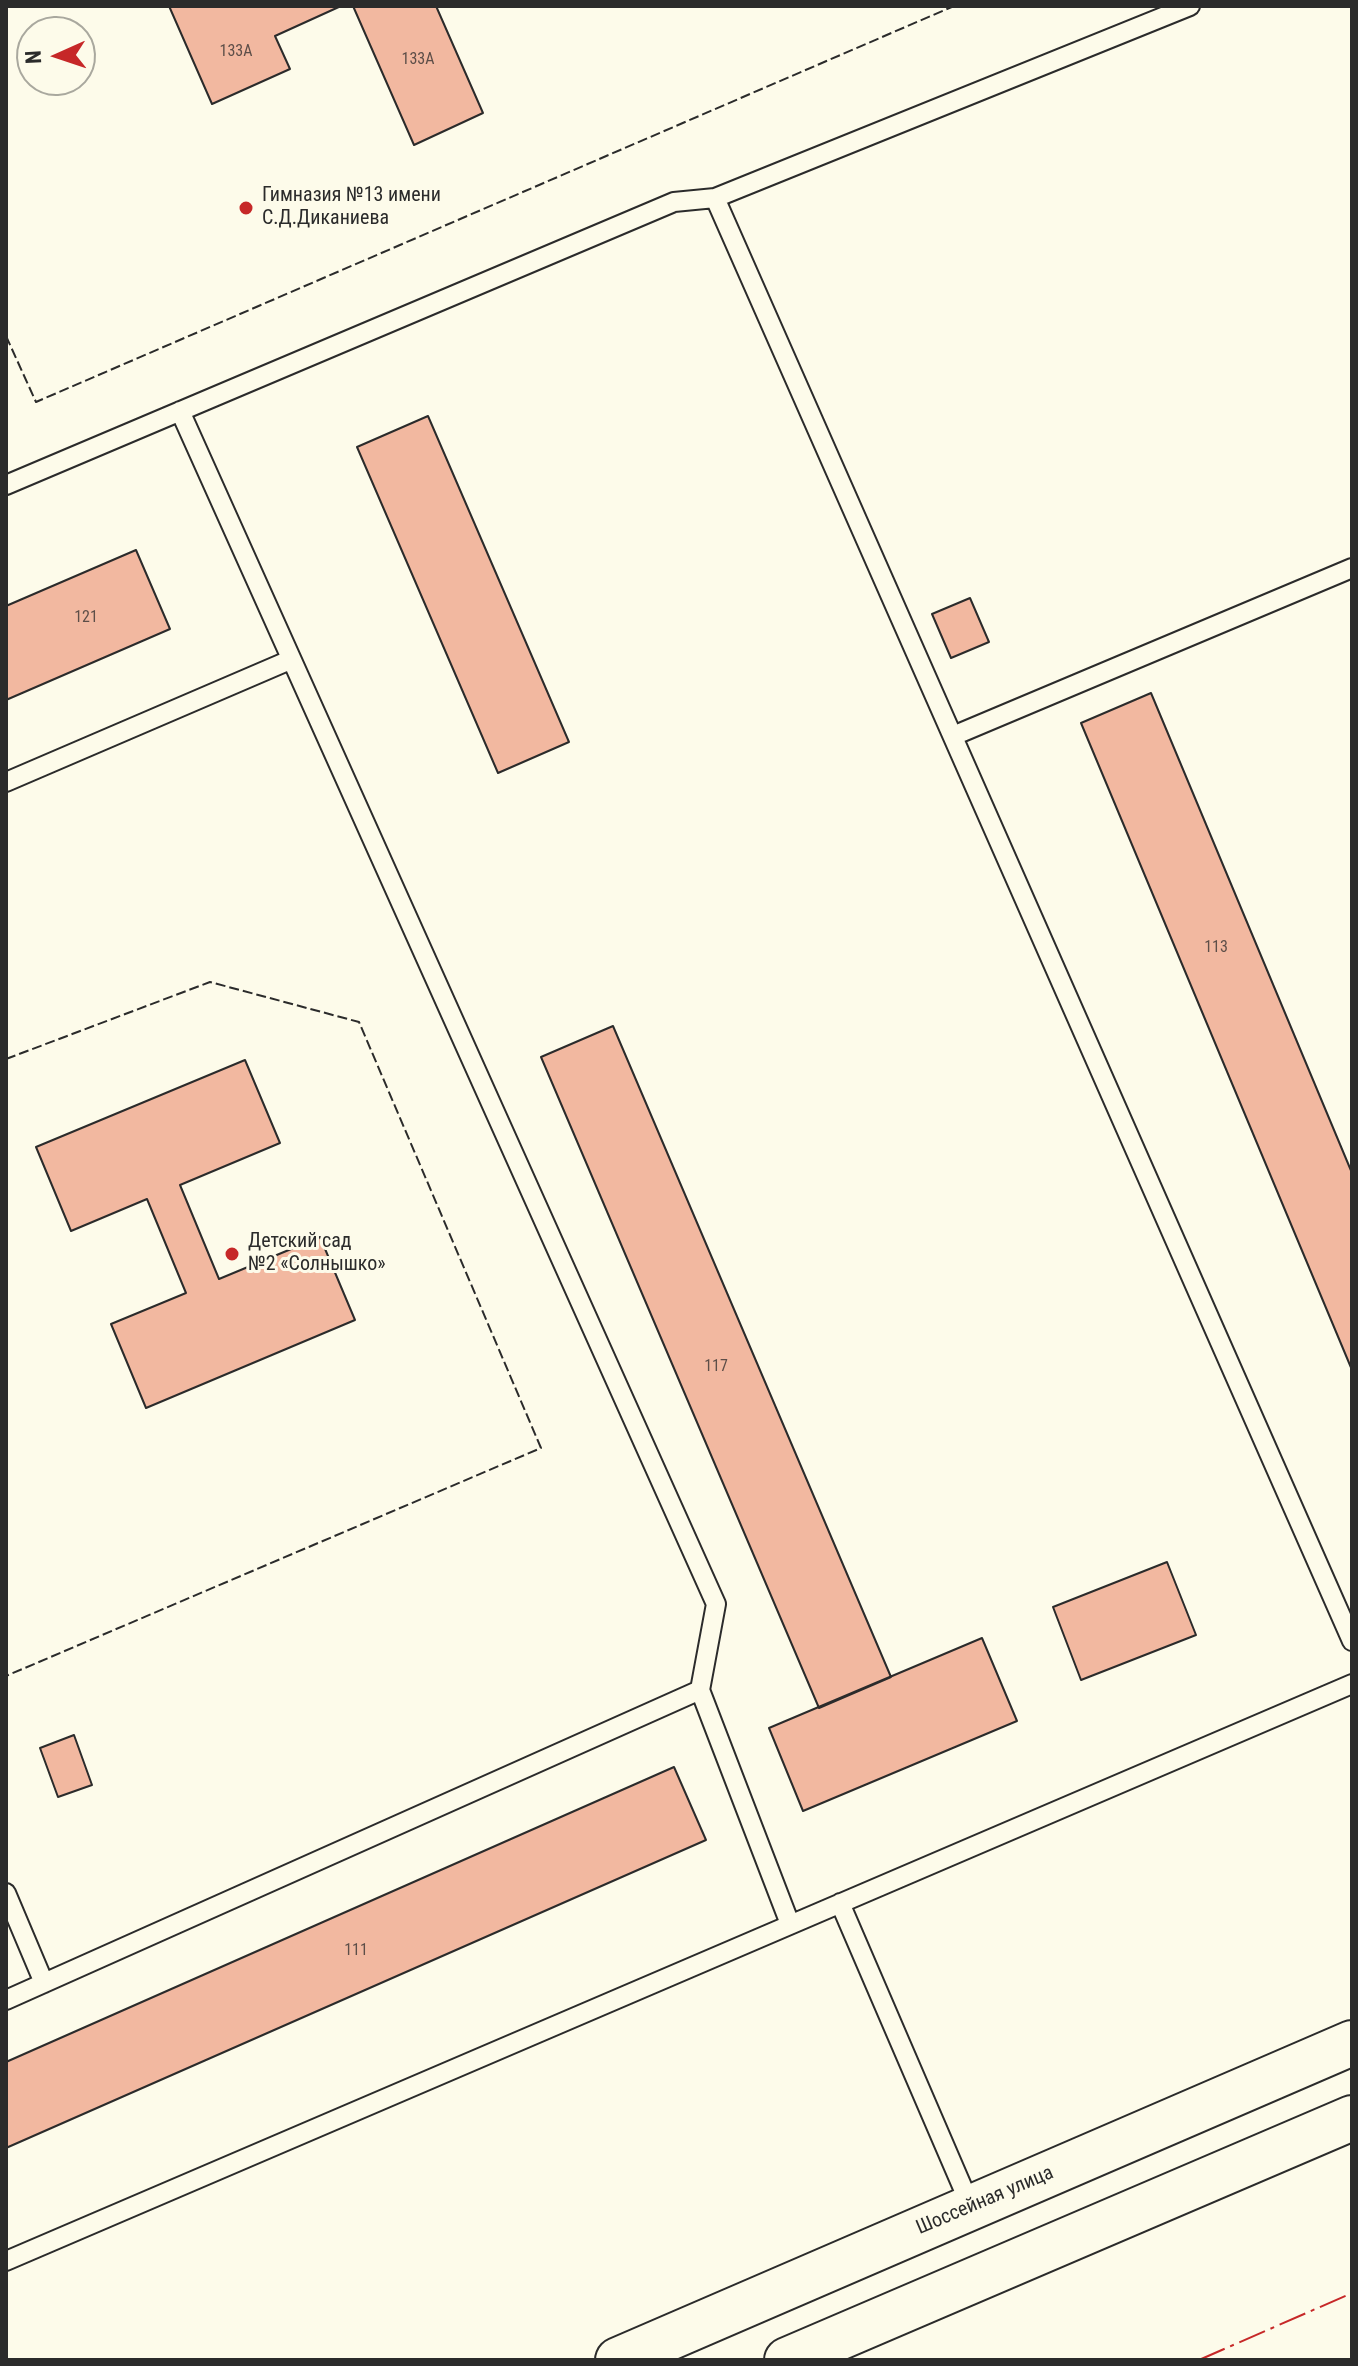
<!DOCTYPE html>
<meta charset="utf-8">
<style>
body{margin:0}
#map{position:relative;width:1358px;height:2366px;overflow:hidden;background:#fdfbea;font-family:"Roboto Condensed",sans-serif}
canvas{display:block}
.frame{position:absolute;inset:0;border:8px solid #2b2b2b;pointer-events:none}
.north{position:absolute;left:16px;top:16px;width:80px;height:80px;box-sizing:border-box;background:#fdfbea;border:2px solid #a9a89e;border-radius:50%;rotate:267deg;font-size:22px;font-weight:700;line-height:32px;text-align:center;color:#2b2b2b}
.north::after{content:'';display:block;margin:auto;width:28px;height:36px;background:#c62828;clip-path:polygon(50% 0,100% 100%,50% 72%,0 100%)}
</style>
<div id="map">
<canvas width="1358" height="2366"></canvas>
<div class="frame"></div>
<div class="north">N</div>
</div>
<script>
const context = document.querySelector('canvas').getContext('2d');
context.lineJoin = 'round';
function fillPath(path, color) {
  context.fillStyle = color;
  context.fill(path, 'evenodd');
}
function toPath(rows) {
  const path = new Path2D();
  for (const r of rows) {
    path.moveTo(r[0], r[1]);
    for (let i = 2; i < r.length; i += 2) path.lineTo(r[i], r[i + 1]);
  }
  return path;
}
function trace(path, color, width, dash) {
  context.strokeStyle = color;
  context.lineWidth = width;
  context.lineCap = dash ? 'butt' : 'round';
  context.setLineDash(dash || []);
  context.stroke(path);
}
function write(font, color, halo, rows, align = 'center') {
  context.font = font + ' "Roboto Condensed",sans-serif';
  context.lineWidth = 6;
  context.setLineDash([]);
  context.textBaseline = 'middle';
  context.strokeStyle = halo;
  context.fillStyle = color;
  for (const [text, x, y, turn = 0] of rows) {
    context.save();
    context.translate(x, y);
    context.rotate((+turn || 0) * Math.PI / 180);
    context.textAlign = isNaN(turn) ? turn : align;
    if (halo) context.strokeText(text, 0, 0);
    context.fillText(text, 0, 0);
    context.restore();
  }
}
const building = toPath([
 [169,6,341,6,275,36,290,69,212,104,169,6],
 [353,6,436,6,483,113,414,145,353,6],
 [428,416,569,742,498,773,357,447,428,416],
 [136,550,170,629,6,700,6,606,136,550],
 [970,598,989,642,951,658,932,614,970,598],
 [1151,693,1352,1173,1352,1370,1081,723,1151,693],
 [613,1026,891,1677,819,1708,541,1057,613,1026],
 [245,1060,280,1143,180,1185,219,1279,320,1237,355,1320,146,1408,111,1324,186,1293,147,1199,71,1231,36,1147,245,1060],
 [1167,1562,1196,1635,1081,1680,1053,1607,1167,1562],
 [982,1638,1017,1721,803,1811,769,1728,982,1638],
 [74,1735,92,1785,58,1797,40,1748,74,1735],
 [674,1767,706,1840,6,2148,6,2062,674,1767]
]);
fillPath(building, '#f2b8a0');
trace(building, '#2b2b2b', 2);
const service = toPath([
 [715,198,1352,1641],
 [180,411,716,1604,700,1690,790,1924],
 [6,485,674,202,715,198,1190,6],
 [953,736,1352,568],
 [6,782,290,660],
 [6,1893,44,1983],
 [840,1903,971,2207],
 [6,2000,700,1690],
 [6,2261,1352,1684]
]);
const secondary = toPath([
 [618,2360,1352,2043],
 [787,2360,1352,2118]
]);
trace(service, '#2b2b2b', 22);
trace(secondary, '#2b2b2b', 48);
trace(service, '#fdfbea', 18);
trace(secondary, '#fdfbea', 44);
trace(toPath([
 [6,336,36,402,954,6],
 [6,1059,210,982,359,1022,541,1448,6,1676]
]), '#2b2b2b', 2, [10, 4]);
trace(toPath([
 [1199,2360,1352,2293]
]), '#c62828', 2, [28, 6, 4, 6]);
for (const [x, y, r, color] of [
 [246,208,8,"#c62828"],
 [232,1254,8,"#c62828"]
]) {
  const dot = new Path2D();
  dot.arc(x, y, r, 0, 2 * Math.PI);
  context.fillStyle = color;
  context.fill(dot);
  trace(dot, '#fdfbea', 3);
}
write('16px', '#5d4e48', null, [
 ["133А",236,52],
 ["133А",418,60],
 ["121",86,618],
 ["113",1216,948],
 ["117",716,1367],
 ["111",356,1951]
]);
write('20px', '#2b2b2b', '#fdfbea', [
 ["Гимназия №13 имени",262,196],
 ["С.Д.Диканиева",262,219],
 ["Детский сад",248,1242],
 ["№2 «Солнышко»",248,1265]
], 'left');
write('20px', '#2b2b2b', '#fdfbea', [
 ["Шоссейная улица",985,2201,-23]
]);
</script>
